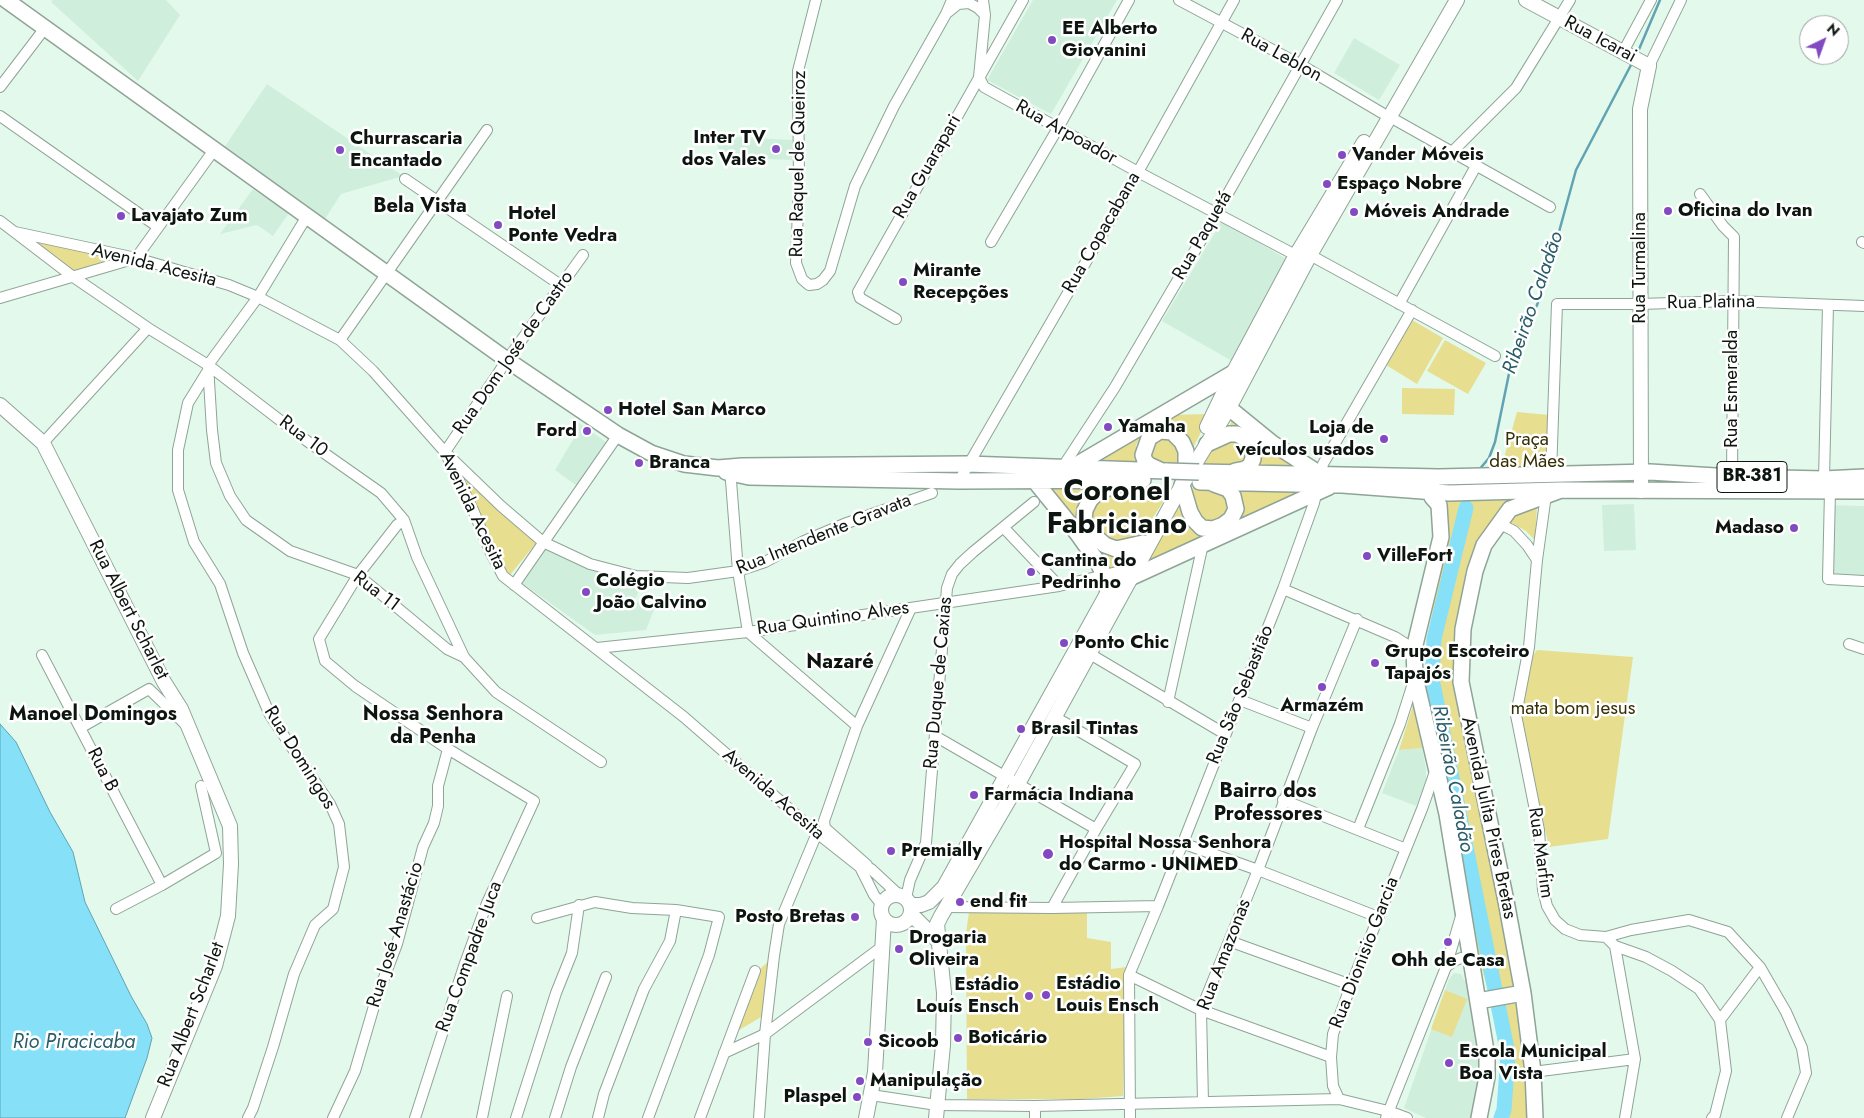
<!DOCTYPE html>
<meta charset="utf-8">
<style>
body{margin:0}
#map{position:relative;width:1864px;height:1118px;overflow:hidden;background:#e3f9ec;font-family:Jost,sans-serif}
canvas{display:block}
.north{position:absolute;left:1799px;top:15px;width:50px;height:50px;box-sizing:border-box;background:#fff;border:1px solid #9ea19f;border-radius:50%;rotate:42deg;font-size:14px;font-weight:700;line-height:20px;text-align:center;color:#0d1510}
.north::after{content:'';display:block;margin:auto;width:18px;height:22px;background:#824ac1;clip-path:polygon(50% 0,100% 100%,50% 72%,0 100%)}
</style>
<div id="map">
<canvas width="1864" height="1118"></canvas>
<div class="north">N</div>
</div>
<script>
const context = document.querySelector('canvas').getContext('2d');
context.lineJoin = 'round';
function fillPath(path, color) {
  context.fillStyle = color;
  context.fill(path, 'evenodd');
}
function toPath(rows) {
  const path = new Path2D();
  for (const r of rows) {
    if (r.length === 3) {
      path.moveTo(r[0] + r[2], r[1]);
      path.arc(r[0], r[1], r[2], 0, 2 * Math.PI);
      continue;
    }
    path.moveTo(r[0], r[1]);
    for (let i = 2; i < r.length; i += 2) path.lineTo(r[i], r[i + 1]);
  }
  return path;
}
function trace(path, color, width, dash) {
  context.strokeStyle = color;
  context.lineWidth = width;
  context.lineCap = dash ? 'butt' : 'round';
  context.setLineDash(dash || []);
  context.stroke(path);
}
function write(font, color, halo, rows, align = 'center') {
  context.font = font + ' Jost,sans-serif';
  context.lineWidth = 5;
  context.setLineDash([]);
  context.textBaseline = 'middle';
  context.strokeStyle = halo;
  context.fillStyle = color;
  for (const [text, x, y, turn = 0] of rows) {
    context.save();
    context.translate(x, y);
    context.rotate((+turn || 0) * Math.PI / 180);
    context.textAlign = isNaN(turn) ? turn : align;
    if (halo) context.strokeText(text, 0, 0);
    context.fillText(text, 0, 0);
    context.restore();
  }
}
fillPath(toPath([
 [53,0,166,0,180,15,138,81,51,2],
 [1033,0,1117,0,1051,114,987,80],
 [1354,38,1400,65,1379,100,1334,73],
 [267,84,403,176,341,194,323,222,223,149],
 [716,136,792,140,792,160,719,157],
 [253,189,289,213,273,236,257,225,220,234],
 [1222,221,1290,261,1232,361,1162,321],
 [575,420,606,442,577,486,555,470,574,438,567,433],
 [1634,504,1636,550,1604,551,1602,505],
 [1829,505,1864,506,1864,576,1828,575],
 [546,549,586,566,645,579,634,601,655,607,646,630,595,635,522,583],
 [1422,748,1426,769,1426,783,1416,806,1382,793,1399,750],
 [1454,973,1461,974,1470,990,1479,1045,1479,1081,1473,1118,1426,1118,1404,1108,1449,979]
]), '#d0eedc');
fillPath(toPath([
 [32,240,111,258,87,269,70,271],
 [1412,320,1443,338,1417,384,1386,365],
 [1445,340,1486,363,1468,394,1427,371],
 [1402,388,1455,389,1454,415,1402,414],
 [1517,412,1549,415,1548,461,1541,470,1500,472],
 [1210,414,1192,450,1187,441,1144,433,1136,445,1142,462,1083,467,1169,415],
 [1234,417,1303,471,1252,470,1258,456,1227,430],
 [1153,435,1177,438,1182,470,1159,464,1150,454],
 [1226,437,1245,443,1247,457,1242,465,1200,469,1212,448],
 [462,477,536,543,510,575,495,554],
 [1042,483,1104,484,1090,495,1089,537,1098,549,1107,553,1125,554,1117,570,1106,573],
 [1229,485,1315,491,1138,572,1182,498,1182,514,1187,523,1194,529,1235,522],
 [1193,486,1210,487,1222,491,1230,502,1229,512,1223,520,1207,525,1190,503],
 [1173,487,1140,537,1112,543,1094,526,1093,513,1098,498,1117,489],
 [1528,499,1477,539,1466,570,1457,628,1522,993,1528,1118,1494,1118,1501,1103,1502,1080,1494,1009,1483,973,1469,914,1428,677,1428,638,1443,547,1438,501,1490,501],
 [1531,504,1537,507,1535,540,1526,531,1510,522,1510,513],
 [1537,650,1633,657,1608,839,1549,847,1518,707,1529,661],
 [1415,699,1422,748,1399,750],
 [1087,909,1087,938,1111,942,1111,969,1127,967,1126,974,1123,1096,1082,1099,967,1099,966,933,969,912],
 [775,955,768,1013,734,1033,759,970],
 [1445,990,1467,999,1452,1037,1431,1029]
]), '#e8de8f');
const water = toPath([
 [0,724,16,742,50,812,73,852,85,902,131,996,147,1024,152,1038,147,1058,125,1118,0,1118,0,724]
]);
fillPath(water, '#85e0f8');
trace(water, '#61a3b2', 1);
trace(toPath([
 [1637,54,1660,0],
 [1478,471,1489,458,1495,442,1512,359,1537,305,1546,279,1576,170,1632,63],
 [1466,508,1468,499]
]), '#61a3b2', 2.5);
trace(toPath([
 [1466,508,1434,639,1432,679,1508,1054,1504,1110,1501,1118]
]), '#85e0f8', 15);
const minor = toPath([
 [816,0,798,71,799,181,796,263,802,279,809,285,817,284,823,280,830,271,855,186,894,106,946,14,952,0],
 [983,0,985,15,979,77,984,87,1138,172,1301,258],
 [1179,0,1301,65,1382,113],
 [948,12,958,4,969,3,978,8,985,15],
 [1623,52,1651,0],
 [1649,66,1681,0],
 [0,87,45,28],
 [0,116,158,227],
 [1390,117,1550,207],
 [1452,152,1516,88,1570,0],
 [405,179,562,286],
 [1700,194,1723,226,1734,237,1732,477],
 [307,216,258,297,208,365,212,430,216,463,230,496,246,520,290,551,358,575,447,649,464,657,496,692,601,762],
 [0,221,72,276,148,328,208,365,307,441,381,493,404,520,417,557,464,657],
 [15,232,136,258,229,285,258,297,340,340,373,371,445,452,473,510,491,553,503,576,684,717,817,833,860,867,871,869,899,895],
 [991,242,1058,128,1129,0],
 [1862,242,1864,243],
 [583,255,507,360,445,452,501,506,543,542,590,564,636,576,688,578,738,571,765,562,804,541,844,524,932,493],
 [1310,255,1495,356],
 [136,258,214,150],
 [0,298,133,259],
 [1399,304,1476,166],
 [896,319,860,298,858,292,1023,0],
 [340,340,487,130],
 [209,369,188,403,178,450,178,490,194,542,220,584,243,653,270,715,330,804,339,824,344,867,333,909,315,925,294,974,273,1047,253,1108,248,1118],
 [43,443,148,328],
 [730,468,738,571,748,632,857,726],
 [1062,468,1115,387,1217,213,1337,0],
 [1551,474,1557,304,1640,304,1732,301,1864,306],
 [1824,479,1828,305],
 [959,481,1138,172,1234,0],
 [1830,491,1828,579,1864,581],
 [1542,494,1546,495,1537,560,1529,647,1516,715,1539,830,1543,890,1547,906,1555,920,1565,929,1580,935,1606,937,1631,930,1689,920,1728,932,1760,967,1786,1012,1802,1048,1806,1073,1787,1118],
 [404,520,397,525,358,575,319,639,325,661,355,686,448,749,534,801,487,903,464,966,415,1118],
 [1498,523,1514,531,1527,545,1537,560],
 [1004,528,1059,586],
 [514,585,618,435],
 [1283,589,1395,637,1414,649],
 [1849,644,1864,649],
 [597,648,748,632,1059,586,1125,570],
 [1090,654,1225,734],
 [42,655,162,885],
 [1240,700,1312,728],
 [1168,702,1203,544],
 [80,728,149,689,186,725],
 [935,736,1096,829],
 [1283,800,1406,849],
 [1358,829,1400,724,1415,677],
 [1182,843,1258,870,1378,917],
 [867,865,825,828,824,821,857,726,911,608],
 [860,867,874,895,882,905],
 [906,898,910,880,926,843,947,588,952,574,960,564,973,552,1034,502],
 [945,907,1052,908,1158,906],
 [1052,908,1096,829,1135,764,1055,717],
 [116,909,162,885,216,853,201,786],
 [537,918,595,902,632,908,676,910,719,917,709,955,648,1118],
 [1606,937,1615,946,1646,957,1672,971,1699,989,1720,1020,1726,1071,1715,1115,1712,1118],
 [1229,941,1351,985],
 [1615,946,1635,1059,1625,1118],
 [1446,967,1454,961,1461,958,1467,958,1472,961],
 [1129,975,1201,1010,1331,1057],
 [1720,1020,1760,967],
 [724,1053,765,1034,883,946],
 [1533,1072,1635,1059],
 [871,1095,937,1105,1035,1106,1339,1099,1388,1111,1407,1118],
 [1339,1099,1333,1086,1331,1057,1333,1034,1351,985,1422,809,1436,769],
 [1203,1102,1201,1010,1258,870,1312,728,1357,619],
 [1035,1106,1035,1118],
 [333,1118,355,1071,377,996,397,944,423,847,434,823,438,806,438,786,448,749],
 [482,1118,507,996],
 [516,1118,556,993,572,953,579,905],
 [555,1118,571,1067,606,977],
 [598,1118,604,1094,644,989,670,941,676,910],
 [700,1118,755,971],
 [759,1118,765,1034,774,956,779,924,817,833],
 [1130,1118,1129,975,1158,906,1283,589,1314,503,1323,464,1412,310],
 [1386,1118,1446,967,1462,913]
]);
const secondary = toPath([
 [1526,0,1649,66,1640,109,1641,491],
 [0,405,43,443,164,682,181,709,230,826,231,864,228,916,215,966,153,1118],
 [1207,427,1233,373,1296,255,1364,142],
 [896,910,15],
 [910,905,921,905,929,902,944,887,1108,592,1134,557],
 [911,914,939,942],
 [866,1118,875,1072,884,919],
 [936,1118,943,1045,944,993,937,924,941,916,1013,793,1182,485,1229,408,1310,255,1457,0]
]);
const primary = toPath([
 [6,0,507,360,618,435,651,453,684,464,718,468,742,466,967,464,1167,471],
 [1229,408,1272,443,1320,474],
 [1207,444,1229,434,1237,434,1246,439,1253,447,1253,459,1250,466,1245,469,1235,471],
 [1071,468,1233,373],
 [1160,470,1149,465,1145,461,1143,455,1149,438,1160,431,1172,432,1182,442,1186,451,1186,467],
 [726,472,749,477,959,481,1143,480],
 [1199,472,1439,477,1650,472,1732,477,1824,479,1864,477],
 [1034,480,1077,533,1097,561,1104,575,1108,592],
 [1200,482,1342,485,1449,493,1561,490,1864,491],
 [1122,483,1098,492,1090,500,1085,510,1084,520,1090,532,1105,545,1116,549,1143,543],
 [1182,485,1190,512,1195,521,1202,528,1213,529,1223,525,1231,519,1236,509,1233,496,1228,489,1214,484],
 [1432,486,1432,497,1439,505,1441,537,1414,649,1415,677,1447,814,1487,1057,1487,1077,1479,1118],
 [1132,577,1329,487],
 [1478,1001,1523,993],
 [1535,1118,1533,1072,1523,993,1506,901,1461,682,1463,629,1475,571,1484,545,1510,509,1561,490]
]);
trace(minor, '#8fa497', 12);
trace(secondary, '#8fa497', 16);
trace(primary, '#8fa497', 18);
trace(minor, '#fff', 10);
trace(secondary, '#fff', 14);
trace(primary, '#fff', 15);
const primaryBridge = toPath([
 [1167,471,1199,472]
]);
trace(primaryBridge, '#8fa497', 18, []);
trace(primaryBridge, '#fff', 15);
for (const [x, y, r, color] of [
 [1052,40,5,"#824ac1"],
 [776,149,5,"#824ac1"],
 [340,150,5,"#824ac1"],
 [1342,155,5,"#824ac1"],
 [1327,184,5,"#824ac1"],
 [1668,211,5,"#824ac1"],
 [1354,212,5,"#824ac1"],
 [121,216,5,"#824ac1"],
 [498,225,5,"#824ac1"],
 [903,282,5,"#824ac1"],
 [608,410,5,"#824ac1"],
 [1108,427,5,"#824ac1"],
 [587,431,5,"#824ac1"],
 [1384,439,5,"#824ac1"],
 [639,463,5,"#824ac1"],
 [1794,528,5,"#824ac1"],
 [1367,556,5,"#824ac1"],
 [1031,572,5,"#824ac1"],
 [586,592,5,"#824ac1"],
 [1064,643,5,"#824ac1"],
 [1375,663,5,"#824ac1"],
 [1322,687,5,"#824ac1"],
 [1021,729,5,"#824ac1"],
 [974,795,5,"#824ac1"],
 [891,851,5,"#824ac1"],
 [1048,854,6,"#824ac1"],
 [960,902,5,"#824ac1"],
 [855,917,5,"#824ac1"],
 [1448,942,5,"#824ac1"],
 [899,949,5,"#824ac1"],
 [1046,995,5,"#824ac1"],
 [1029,996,5,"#824ac1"],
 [958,1038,5,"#824ac1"],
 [868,1042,5,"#824ac1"],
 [1449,1063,5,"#824ac1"],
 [860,1081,5,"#824ac1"],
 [857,1097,5,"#824ac1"]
]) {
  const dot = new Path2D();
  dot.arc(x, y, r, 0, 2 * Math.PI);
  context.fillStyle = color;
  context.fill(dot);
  trace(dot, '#fff', 2);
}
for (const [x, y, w] of [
 [1752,477,70]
]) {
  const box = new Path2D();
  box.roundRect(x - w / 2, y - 15.5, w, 31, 4);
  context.fillStyle = '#fff';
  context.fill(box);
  trace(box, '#0d1510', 1);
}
write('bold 18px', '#0d1510', null, [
 ["BR-381",1752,477]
]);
write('bold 19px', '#0d1510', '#fff', [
 ["EE Alberto",1062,29],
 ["Giovanini",1062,51],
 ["Inter TV",766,138,"right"],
 ["dos Vales",766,160,"right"],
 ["Churrascaria",350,139],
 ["Encantado",350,161],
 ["Vander Móveis",1352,155],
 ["Espaço Nobre",1337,184],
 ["Oficina do Ivan",1678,211],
 ["Móveis Andrade",1364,212],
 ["Hotel",508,214],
 ["Ponte Vedra",508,236],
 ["Lavajato Zum",131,216],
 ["Mirante",913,271],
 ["Recepções",913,293],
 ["Hotel San Marco",618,410],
 ["Yamaha",1118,427],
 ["Loja de",1374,428,"right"],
 ["veículos usados",1374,450,"right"],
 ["Ford",577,431,"right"],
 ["Branca",649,463],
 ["Madaso",1784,528,"right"],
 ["VilleFort",1377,556],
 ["Cantina do",1041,561],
 ["Pedrinho",1041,583],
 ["Colégio",596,581],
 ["João Calvino",596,603],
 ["Ponto Chic",1074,643],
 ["Grupo Escoteiro",1385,652],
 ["Tapajós",1385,674],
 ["Armazém",1322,706,"center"],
 ["Brasil Tintas",1031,729],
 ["Farmácia Indiana",984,795],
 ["Hospital Nossa Senhora",1059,843],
 ["do Carmo - UNIMED",1059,865],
 ["Premially",901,851],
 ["end fit",970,902],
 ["Posto Bretas",845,917,"right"],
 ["Drogaria",909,938],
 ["Oliveira",909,960],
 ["Ohh de Casa",1448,961,"center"],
 ["Estádio",1056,984],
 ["Louis Ensch",1056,1006],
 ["Estádio",1019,985,"right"],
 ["Louís Ensch",1019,1007,"right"],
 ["Boticário",968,1038],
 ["Sicoob",878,1042],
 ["Escola Municipal",1459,1052],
 ["Boa Vista",1459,1074],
 ["Manipulação",870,1081],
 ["Plaspel",847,1097,"right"]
], 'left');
write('19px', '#0d1510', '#fff', [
 ["Rua Icarai",1600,40,28],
 ["Rua Leblon",1281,56,29],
 ["Rua Arpoador",1066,133,29],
 ["Rua Raquel de Queiroz",799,164,-89],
 ["Rua Guarapari",928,167,-60],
 ["Rua Copacabana",1102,233,-60],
 ["Rua Paquetá",1203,236,-60],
 ["Avenida Acesita",154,266,14],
 ["Rua Turmalina",1640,268,-90],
 ["Rua Platina",1711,303,-1],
 ["Rua Dom José de Castro",514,353,-55],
 ["Rua Esmeralda",1732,389,-90],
 ["Rua 10",303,437,37],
 ["Avenida Acesita",472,511,64],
 ["Rua Intendente Gravata",824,535,-22],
 ["Rua 11",376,592,37],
 ["Rua Albert Scharlet",128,610,63],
 ["Rua Quintino Alves",833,619,-8],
 ["Rua Duque de Caxias",939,683,-85],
 ["Rua São Sebastião",1241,695,-68],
 ["Rua Domingos",299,758,58],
 ["Rua B",102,770,63],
 ["Avenida Acesita",773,795,41],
 ["Avenida Julita Pires Bretas",1488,818,78],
 ["Rua Marfim",1540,853,82],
 ["Rua José Anastácio",396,935,-73],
 ["Rua Dionisio Garcia",1365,953,-69],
 ["Rua Amazonas",1225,955,-69],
 ["Rua Compadre Juca",470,957,-70],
 ["Rua Albert Scharlet",192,1015,-69]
]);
write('19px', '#342f04', '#fff', [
 ["Praça",1527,440],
 ["das Mães",1527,462],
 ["mata bom jesus",1573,709]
]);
write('bold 20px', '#0d1510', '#fff', [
 ["Bela Vista",420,207],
 ["Nazaré",840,663],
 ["Manoel Domingos",93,715],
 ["Nossa Senhora",433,715],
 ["da Penha",433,738],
 ["Bairro dos",1268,792],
 ["Professores",1268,815]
]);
write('italic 20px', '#295c69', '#fff', [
 ["Ribeirão Caladão",1534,303,-71],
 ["Ribeirão Caladão",1452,779,79],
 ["Rio Piracicaba",74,1043]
]);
write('bold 29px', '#0d1510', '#fff', [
 ["Coronel",1117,493],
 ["Fabriciano",1117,526]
]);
</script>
